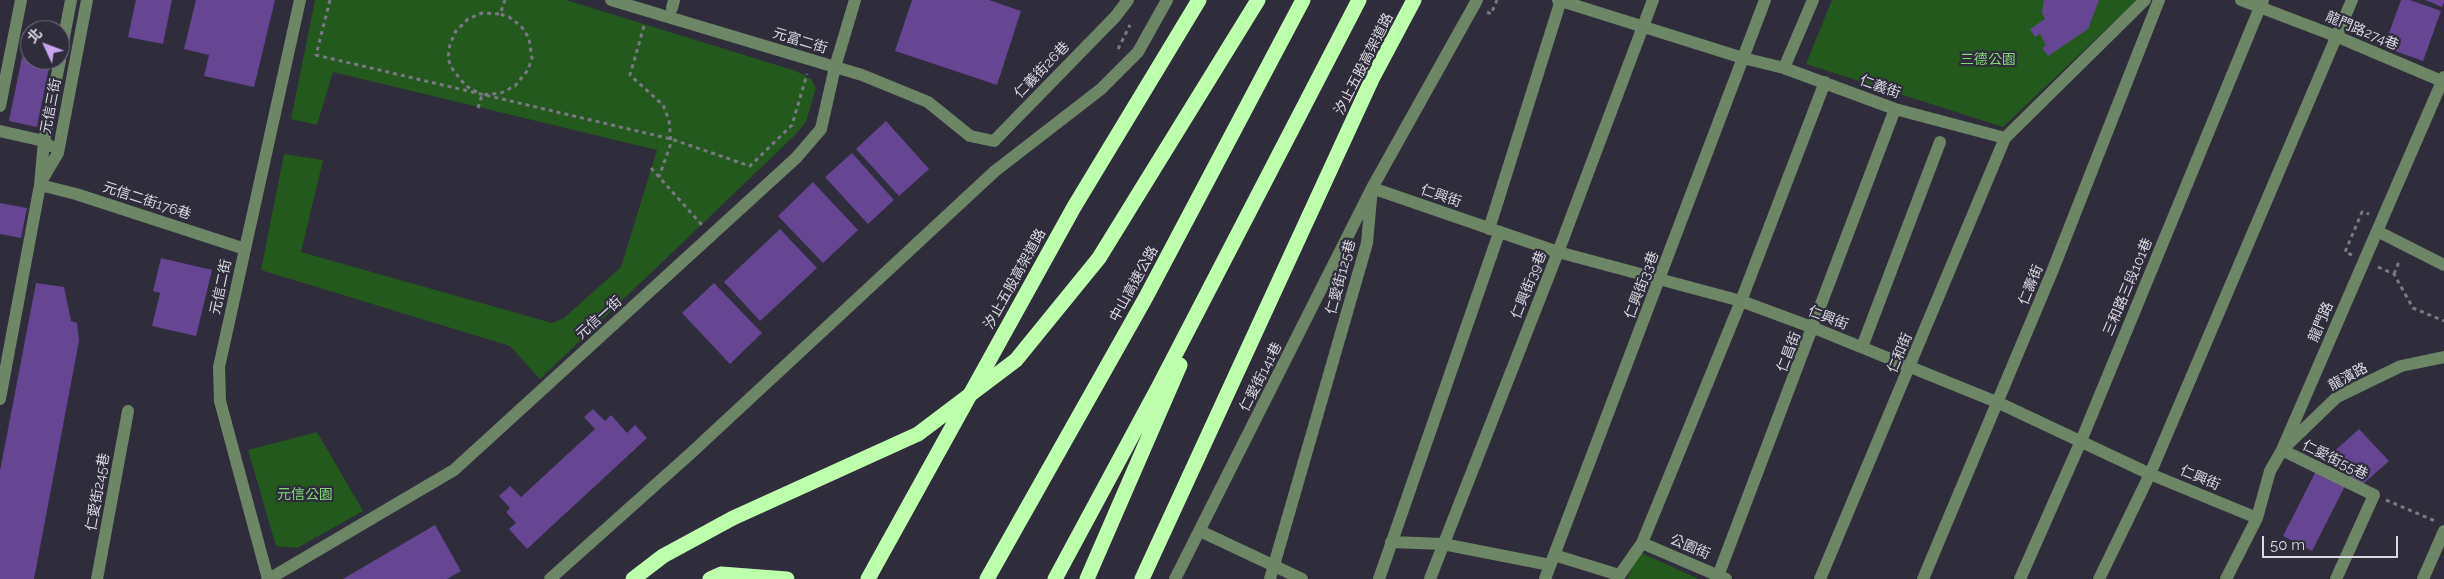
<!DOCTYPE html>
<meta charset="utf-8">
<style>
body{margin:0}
#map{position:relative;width:2444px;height:579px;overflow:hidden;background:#2f2d3c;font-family:Raleway,"Noto Sans TC",sans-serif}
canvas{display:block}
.north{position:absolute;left:20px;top:20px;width:50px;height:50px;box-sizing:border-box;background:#2f2d3c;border:1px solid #74727f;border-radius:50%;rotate:313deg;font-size:14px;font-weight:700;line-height:20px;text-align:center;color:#dbdae3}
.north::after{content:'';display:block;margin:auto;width:18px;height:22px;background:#c8a5ee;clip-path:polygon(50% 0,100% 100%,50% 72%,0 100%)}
.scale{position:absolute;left:2262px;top:536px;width:136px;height:22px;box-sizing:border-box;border:2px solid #dbdae3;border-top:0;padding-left:6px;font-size:15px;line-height:18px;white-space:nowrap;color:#dbdae3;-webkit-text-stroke:4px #2f2d3c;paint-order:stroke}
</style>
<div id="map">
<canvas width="2444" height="579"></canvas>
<div class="north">北</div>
<div class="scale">50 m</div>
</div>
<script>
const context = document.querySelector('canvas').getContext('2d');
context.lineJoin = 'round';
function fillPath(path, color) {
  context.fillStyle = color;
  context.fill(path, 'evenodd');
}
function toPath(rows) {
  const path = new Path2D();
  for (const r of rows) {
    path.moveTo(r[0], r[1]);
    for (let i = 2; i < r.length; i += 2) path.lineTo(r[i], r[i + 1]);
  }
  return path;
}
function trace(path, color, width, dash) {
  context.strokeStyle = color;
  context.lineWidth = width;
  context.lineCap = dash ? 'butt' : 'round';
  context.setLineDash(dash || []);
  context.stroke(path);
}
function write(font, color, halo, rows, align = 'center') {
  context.font = font + ' Raleway,"Noto Sans TC",sans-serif';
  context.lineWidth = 4.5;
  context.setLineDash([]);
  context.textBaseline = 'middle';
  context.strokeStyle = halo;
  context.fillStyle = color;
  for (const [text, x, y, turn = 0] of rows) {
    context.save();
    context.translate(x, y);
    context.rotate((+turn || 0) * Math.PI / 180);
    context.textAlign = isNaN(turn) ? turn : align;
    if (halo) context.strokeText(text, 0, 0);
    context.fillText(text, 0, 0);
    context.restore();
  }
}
fillPath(toPath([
 [315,0,566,0,796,71,811,79,816,88,806,122,794,136,540,379,510,346,261,270,284,154,323,160,301,252,552,323,564,318,621,267,657,150,333,72,317,125,291,119],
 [1832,0,2137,0,2003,127,1806,64],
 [317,432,363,511,297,548,276,546,248,450],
 [1639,552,1699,579,1627,579]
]), '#23591c');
fillPath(toPath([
 [136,0,172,0,163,44,128,37],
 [196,0,275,0,254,87,204,76,209,55,184,49],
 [912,0,989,0,1021,11,997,85,895,51],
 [2044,0,2099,0,2088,29,2048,56,2042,48,2046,45,2040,34,2035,37,2030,29,2045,19,2042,12],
 [2401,0,2410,0,2441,11,2423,61,2384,47],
 [2425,0,2444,0,2444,2,2442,7],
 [27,35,30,36,30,57,22,55],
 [22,57,50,63,37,127,9,121],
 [886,121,929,169,899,196,856,149],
 [852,153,894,200,868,224,825,177],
 [813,182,858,230,823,263,778,216],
 [0,203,27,208,21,238,0,234],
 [780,229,817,268,760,321,724,282],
 [161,258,212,270,196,336,152,326,160,293,153,291],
 [36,283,64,287,71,321,77,323,79,341,34,579,0,579,0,471],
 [714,283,762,333,730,364,682,313],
 [593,409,605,421,611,415,627,433,635,425,647,438,527,549,509,529,516,523,506,512,510,508,499,496,510,486,521,497,595,429,584,417],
 [2359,429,2389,461,2363,484,2350,478,2330,455],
 [2316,471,2345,486,2312,551,2283,536],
 [435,525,461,571,447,579,343,579]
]), '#664593');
trace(toPath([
 [330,0,316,55,671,139,750,166,792,125,807,74],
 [1487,12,1491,14,1497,0],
 [644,26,630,75,663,105,669,120,671,143,659,177],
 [1118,49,1130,25],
 [477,92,466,86,453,70,448,59,450,44,456,31,468,19,482,13,500,14],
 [478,108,482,95,501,93,515,86,528,70,532,58,529,38,521,26,509,17,500,14,505,0],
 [651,168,702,225],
 [2352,255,2345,252,2362,212,2369,214],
 [2378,267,2394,274,2413,308,2444,321],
 [2394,274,2400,259],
 [2386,500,2435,521]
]), '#797884', 3, [4, 4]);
trace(toPath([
 [611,0,862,75,928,102,970,136,994,141,1115,17,1128,0],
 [1558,0,1743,58,1784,68,1895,109,2005,138,2145,0],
 [2241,0,2338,37,2444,82],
 [672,8,674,0],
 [60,58,71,0],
 [1784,68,1813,0],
 [0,106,21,0],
 [0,131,44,141,50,146],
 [42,180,58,153,87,0],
 [40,185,76,194,245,249],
 [1489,229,1561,0],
 [2377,231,2444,265],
 [1862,347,1940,142],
 [0,399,40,185,44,141,60,60],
 [1200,531,1302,579],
 [1391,542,1443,544,1550,565],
 [1642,543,1726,579],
 [1554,555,1619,575],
 [1718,576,1895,109],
 [97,579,128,411],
 [268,579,220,401,219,367,300,0],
 [269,579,454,470,796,158,821,129,835,67,855,0],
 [550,579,690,454,995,171,1101,89,1138,52,1167,0],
 [1175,579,1372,188,1558,252,1741,301,1814,328,1999,403,2150,474,2257,518],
 [1270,579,1367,243,1372,188,1477,0],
 [1379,579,1499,233],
 [1430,579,1560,247,1653,0],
 [1545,579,1765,0],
 [1617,579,1642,543,1741,301,1825,82],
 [1820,579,2005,138],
 [1923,579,2052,272,2159,0],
 [2020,579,2081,441,2263,0],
 [2099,579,2150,474,2352,0],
 [2226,579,2257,518,2270,471,2282,450,2444,77],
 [2336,579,2374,495,2282,450,2337,397,2401,366,2444,357],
 [2423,579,2444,531]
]), '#6c8666', 12);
trace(toPath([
 [633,579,663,556,733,518,918,434,1016,360,1099,258,1258,0],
 [710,579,721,574,787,579],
 [987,579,1146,297,1303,0],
 [1055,579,1159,386,1359,0],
 [1087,579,1180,365],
 [1142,579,1372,79,1414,0]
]), '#beffae', 15);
trace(toPath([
 [868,579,1074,207,1199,0]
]), '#beffae', 15);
write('14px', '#dbdae3', '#2f2d3c', [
 ["龍門路274巷",2362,31,23],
 ["元富二街",800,41,17],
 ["汐止五股高架道路",1364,64,-63],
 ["仁義街26巷",1042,70,-46],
 ["仁義街",1880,87,20],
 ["元信三街",51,106,-79],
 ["仁興街",1441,196,19],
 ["元信二街176巷",147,201,18],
 ["仁愛街125巷",1341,277,-75],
 ["汐止五股高架道路",1015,279,-61],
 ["中山高速公路",1134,284,-61],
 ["仁興街39巷",1529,285,-68],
 ["仁興街33巷",1642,285,-69],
 ["仁壽街",2031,285,-68],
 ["元信二街",221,287,-78],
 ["三和路三段101巷",2128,287,-67],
 ["元信一街",599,318,-42],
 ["仁興街",1828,318,21],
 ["龍門路",2321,322,-67],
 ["仁昌街",1789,352,-69],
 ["仁和街",1900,353,-67],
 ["仁愛街141巷",1261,377,-63],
 ["龍濱路",2348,377,-29],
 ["仁愛街55巷",2335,460,26],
 ["仁興街",2200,478,23],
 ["仁愛街245巷",98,492,-80],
 ["公園街",1690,547,23]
]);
write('14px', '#83d978', '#2f2d3c', [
 ["三德公園",1988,60],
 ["元信公園",305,495]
]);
</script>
